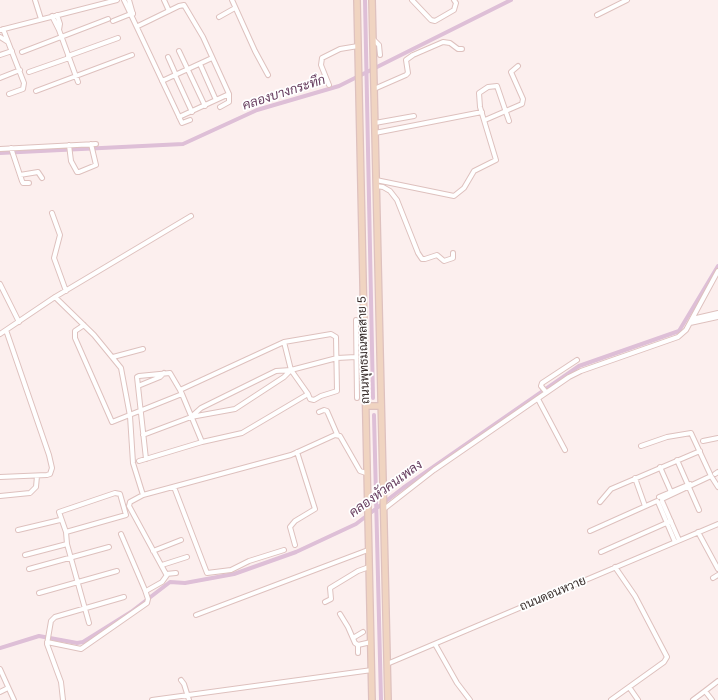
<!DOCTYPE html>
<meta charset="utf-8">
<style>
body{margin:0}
canvas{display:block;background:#fcefee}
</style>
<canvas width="718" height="700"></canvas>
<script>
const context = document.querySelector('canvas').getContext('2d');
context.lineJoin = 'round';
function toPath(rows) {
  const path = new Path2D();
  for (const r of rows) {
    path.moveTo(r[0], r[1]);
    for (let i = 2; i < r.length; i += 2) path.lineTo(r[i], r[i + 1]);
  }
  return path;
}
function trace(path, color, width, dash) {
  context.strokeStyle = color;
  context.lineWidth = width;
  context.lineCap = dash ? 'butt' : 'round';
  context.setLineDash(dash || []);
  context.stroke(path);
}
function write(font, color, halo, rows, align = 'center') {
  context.font = font + ' Arial,Sarabun,sans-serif';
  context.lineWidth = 3.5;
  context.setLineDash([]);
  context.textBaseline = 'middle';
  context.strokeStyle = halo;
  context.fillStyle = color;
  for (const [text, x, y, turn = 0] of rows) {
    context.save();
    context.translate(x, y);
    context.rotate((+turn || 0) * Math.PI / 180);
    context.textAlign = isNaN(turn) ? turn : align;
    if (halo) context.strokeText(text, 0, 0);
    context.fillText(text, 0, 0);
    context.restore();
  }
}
trace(toPath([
 [365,0,373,398],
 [0,153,183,144,257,110,339,86,511,0],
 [374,415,381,700],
 [0,648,39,636,77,643,83,642,131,612,170,582,185,583,234,574,296,552,356,524,403,488,579,366,679,331,718,266]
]), '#debfd7', 4);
const minor = toPath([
 [35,0,41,19],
 [124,0,182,123,190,120],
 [129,0,133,14],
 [164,0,169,11],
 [232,0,255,51,268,75],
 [412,0,431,20,435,21,454,10,456,3,454,0],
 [57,15,60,24,59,30],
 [597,15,627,0],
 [52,16,59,30,78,82],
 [219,17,235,8],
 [113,21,133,13],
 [138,26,179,6,184,5,203,37,229,94,179,117],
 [3,29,24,83,23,89,9,94],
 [0,30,117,0],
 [0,37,8,42],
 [373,39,379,45,380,55],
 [179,51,205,106],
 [22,52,108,19],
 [0,55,12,51],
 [68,56,118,38],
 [168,57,176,75],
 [200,64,216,100],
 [29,72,69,58],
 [175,75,192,112],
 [0,78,20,70],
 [162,81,212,58],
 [329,85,321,65,322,58,340,49,358,46],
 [374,89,406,75,408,73,406,60,413,55,443,42,450,43,458,49,462,49],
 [36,91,132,55],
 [220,107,229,102,229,94],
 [485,120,522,104,523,99,511,72,518,66],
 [375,123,414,116],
 [375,133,482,112],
 [69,145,71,161,77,172,79,172,96,165,91,144],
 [11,148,22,181,23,183,29,183],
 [0,149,96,144],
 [20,175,38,172,42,178],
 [376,180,454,196,464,188,474,171,496,160,480,107,479,93,488,87,497,86,509,121],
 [376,186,383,187,390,191,397,200,418,253,422,259,425,259,437,255,444,261,453,258,453,253],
 [52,213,60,235,54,258,66,291],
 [0,284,19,322],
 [55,297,94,335,121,368,130,416,133,463,143,495],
 [692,319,718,313],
 [356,320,357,398],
 [690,323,718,317],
 [84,325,75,331,75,338,112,422,182,394,202,442],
 [0,334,55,297,191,216],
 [113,357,143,349],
 [138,386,160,377,164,373],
 [546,392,541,386,542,383,577,360],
 [182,394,180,390,284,342,331,334,336,337,337,391,321,396,314,400,310,399,308,394,291,370,284,342],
 [538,399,565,450],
 [319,412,324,410,327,411,337,434],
 [191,417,201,408,276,371,291,370,337,358,356,357],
 [143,435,191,417,235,409,284,377,291,370],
 [703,441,718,438],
 [641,446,667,437,691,433,711,476,718,487],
 [146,459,137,377,139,376,170,373,180,390],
 [677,460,699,510],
 [139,461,202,442,242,433,308,394],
 [660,467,671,492],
 [715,474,718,472],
 [0,477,47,475,50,474,52,468,49,455,6,330],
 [635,478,645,506],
 [174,487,207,573,231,570,249,561,284,550],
 [0,496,30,493,36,487,37,476],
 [659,497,690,484],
 [662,499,711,476],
 [662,501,679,540],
 [600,502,611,489,700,451],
 [658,502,675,542],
 [384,509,434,470,569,377,581,371,678,337,686,330,718,271],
 [18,530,60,520],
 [590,531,657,501],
 [66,532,126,515,120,494,115,493,59,512,66,532,67,544,89,623],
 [698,532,718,569],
 [295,545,290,527,295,521,315,509,297,452],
 [153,551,181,540],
 [601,552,671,521],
 [25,555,67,544],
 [162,565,187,557],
 [29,569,109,547],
 [176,573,166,574,129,506,130,502,143,495,291,455,335,435,340,436,360,471,366,473],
 [713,578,718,575],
 [146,591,162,582,167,575],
 [39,593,117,571],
 [325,602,331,599,330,588,358,571,369,567],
 [340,614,348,627,355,643,358,645,371,642],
 [196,615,368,550],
 [353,638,363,632],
 [47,642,81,649,147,603,148,599,145,590,121,534],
 [435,644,457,683,470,700],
 [358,645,358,653],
 [387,664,718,524],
 [0,669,14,700],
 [181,680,184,684,189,700],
 [629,687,638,700],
 [705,691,718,681],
 [0,692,8,688],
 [63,700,61,682,47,644,51,621,55,617,124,597],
 [152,700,372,670],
 [611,700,664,662,667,657,635,596,615,567],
 [693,700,705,691,712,700]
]);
const secondary = toPath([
 [357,0,372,700],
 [372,0,388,700],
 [366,406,381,406]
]);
trace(minor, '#dec1be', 6);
trace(secondary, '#dec1be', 8);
trace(minor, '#fff', 4);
trace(secondary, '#f0d4c1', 5.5);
write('12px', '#392e2c', '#fff', [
 ["ถนนพุทธมณฑลสาย 5",364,350,-92],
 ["ถนนดอนหวาย",553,594,-23]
]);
write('italic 13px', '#663c5e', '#fff', [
 ["คลองบางกระทึก",284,93,-18],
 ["คลองหัวคนเพลง",386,489,-36]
]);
</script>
